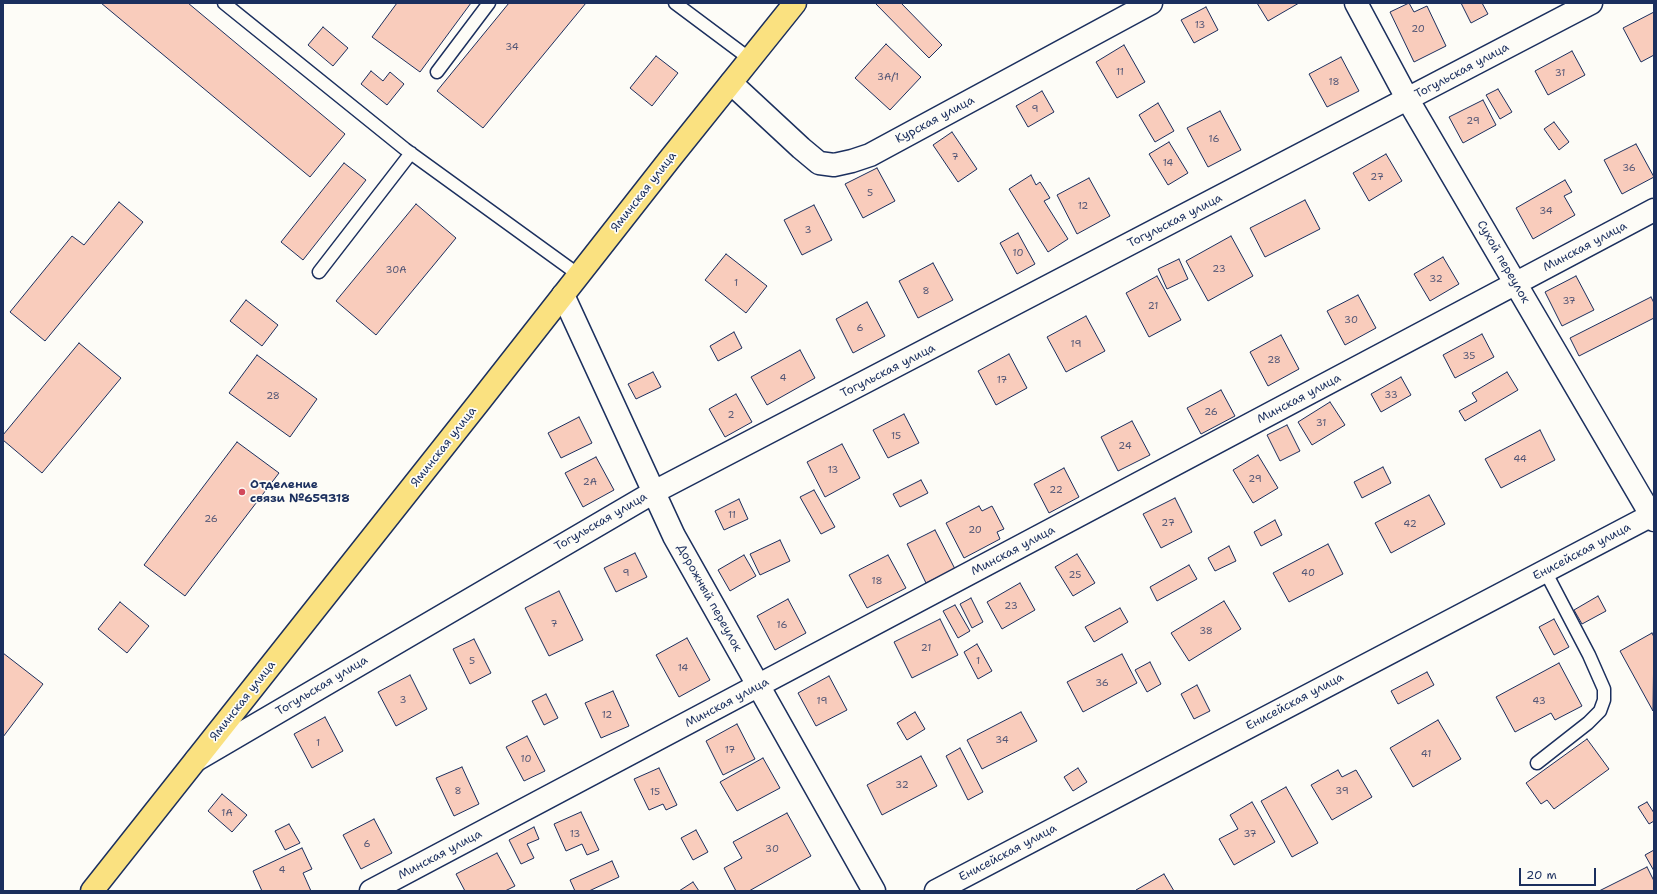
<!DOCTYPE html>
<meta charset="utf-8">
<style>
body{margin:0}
#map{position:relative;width:1657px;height:894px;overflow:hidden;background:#fdfcf7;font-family:"Shantell Sans",sans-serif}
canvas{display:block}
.frame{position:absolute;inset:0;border:4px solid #1b2f5e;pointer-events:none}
.scale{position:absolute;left:1519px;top:868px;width:77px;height:18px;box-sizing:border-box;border:2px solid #1b2f5e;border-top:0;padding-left:5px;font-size:12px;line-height:14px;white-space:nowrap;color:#1b2f5e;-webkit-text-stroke:3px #fdfcf7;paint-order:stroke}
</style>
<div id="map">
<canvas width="1657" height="894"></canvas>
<div class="frame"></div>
<div class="scale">20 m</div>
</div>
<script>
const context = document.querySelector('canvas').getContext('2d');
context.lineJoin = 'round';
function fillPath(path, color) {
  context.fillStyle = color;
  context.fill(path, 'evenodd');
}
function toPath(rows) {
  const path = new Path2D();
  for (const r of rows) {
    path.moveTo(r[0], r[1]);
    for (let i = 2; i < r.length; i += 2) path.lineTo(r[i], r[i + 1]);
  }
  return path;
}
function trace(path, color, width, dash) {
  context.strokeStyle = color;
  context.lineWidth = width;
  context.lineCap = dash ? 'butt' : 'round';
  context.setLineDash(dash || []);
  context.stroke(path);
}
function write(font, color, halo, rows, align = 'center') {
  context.font = font + ' "Shantell Sans",sans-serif';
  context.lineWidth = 3.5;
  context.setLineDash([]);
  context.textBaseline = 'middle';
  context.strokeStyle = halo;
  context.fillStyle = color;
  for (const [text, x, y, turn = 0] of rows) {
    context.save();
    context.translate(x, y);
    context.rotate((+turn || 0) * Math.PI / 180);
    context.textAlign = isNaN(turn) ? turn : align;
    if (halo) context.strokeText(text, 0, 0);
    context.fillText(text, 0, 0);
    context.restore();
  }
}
const building = toPath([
 [101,3,188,3,345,134,310,177,101,3],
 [397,3,471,3,420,72,372,37,397,3],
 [509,3,586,3,483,128,437,91,509,3],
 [875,3,901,3,942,45,929,58,875,3],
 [1257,3,1299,3,1268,21,1257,3],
 [1409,3,1414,12,1427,6,1446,46,1414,62,1390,12,1409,3],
 [1461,3,1482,3,1488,14,1471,23,1461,3],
 [1206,7,1218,30,1194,43,1181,20,1206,7],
 [1654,12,1654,55,1641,62,1623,28,1654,12],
 [323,27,348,48,333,66,308,45,323,27],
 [886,44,921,77,890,110,855,78,886,44],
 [1124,45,1145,82,1117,98,1096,62,1124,45],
 [1572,51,1585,75,1548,95,1535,71,1572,51],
 [656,56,678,73,652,106,630,88,656,56],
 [1341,57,1359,91,1327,107,1309,74,1341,57],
 [371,71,383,81,390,72,404,84,387,105,361,84,371,71],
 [1498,89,1512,112,1500,119,1486,95,1498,89],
 [1042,91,1054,112,1028,127,1016,106,1042,91],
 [1483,100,1496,125,1463,143,1449,117,1483,100],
 [1158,103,1174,131,1155,142,1139,115,1158,103],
 [1220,111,1241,150,1208,167,1187,128,1220,111],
 [1554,122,1569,142,1559,150,1544,129,1554,122],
 [952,132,977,169,958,182,933,145,952,132],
 [1169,142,1188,173,1168,185,1149,154,1169,142],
 [1636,144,1654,177,1622,194,1604,160,1636,144],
 [1386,154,1402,181,1369,201,1353,173,1386,154],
 [344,163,366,180,303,260,281,242,344,163],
 [877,168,895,201,863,218,845,184,877,168],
 [1031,175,1036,185,1040,182,1050,198,1044,201,1068,239,1048,252,1009,189,1031,175],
 [1089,178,1110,216,1077,234,1057,195,1089,178],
 [1565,180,1572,192,1564,196,1575,215,1533,239,1516,208,1565,180],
 [1305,200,1320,229,1265,257,1250,228,1305,200],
 [119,202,143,222,45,341,10,312,72,236,84,245,119,202],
 [416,204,456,238,376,335,336,301,416,204],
 [814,205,832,240,802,255,784,220,814,205],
 [1018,233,1035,264,1017,274,1000,243,1018,233],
 [1231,236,1253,276,1208,301,1186,261,1231,236],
 [726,254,767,286,746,313,705,280,726,254],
 [1443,257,1459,284,1430,301,1414,274,1443,257],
 [1179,259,1188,279,1167,289,1158,269,1179,259],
 [933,263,953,300,918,318,899,281,933,263],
 [1157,276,1181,320,1149,337,1126,293,1157,276],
 [1576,276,1594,310,1562,326,1545,292,1576,276],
 [1358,295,1376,328,1345,345,1327,311,1358,295],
 [1651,297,1654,303,1654,318,1579,356,1570,338,1651,297],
 [246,300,278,325,262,346,230,321,246,300],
 [867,302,885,336,853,353,836,319,867,302],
 [1086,316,1105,351,1066,372,1047,337,1086,316],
 [734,332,742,348,718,361,710,346,734,332],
 [1482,334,1494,357,1455,378,1443,355,1482,334],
 [1281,335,1299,369,1268,386,1250,352,1281,335],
 [79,343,121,378,42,473,3,440,3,435,79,343],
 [800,350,815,378,767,405,751,377,800,350],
 [1009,354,1027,388,996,405,978,371,1009,354],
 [257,355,317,399,290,437,229,393,257,355],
 [653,372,661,387,636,399,628,384,653,372],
 [1507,372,1518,390,1465,421,1459,411,1477,401,1472,393,1507,372],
 [1401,377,1411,395,1381,412,1371,394,1401,377],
 [1221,390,1235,416,1201,434,1187,408,1221,390],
 [736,394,752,422,725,437,709,409,736,394],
 [1330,402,1345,425,1312,445,1298,422,1330,402],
 [904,414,919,443,888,458,873,430,904,414],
 [579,417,592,443,561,458,548,433,579,417],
 [1132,421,1150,455,1118,471,1101,437,1132,421],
 [1287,425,1300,451,1280,461,1267,435,1287,425],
 [1540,430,1555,460,1501,488,1485,459,1540,430],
 [237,442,279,473,185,596,144,565,237,442],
 [842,444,860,478,825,497,807,462,842,444],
 [1258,455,1278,488,1253,503,1233,470,1258,455],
 [596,457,614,490,583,507,565,473,596,457],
 [1383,467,1391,483,1362,498,1354,482,1383,467],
 [1064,468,1079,497,1049,513,1034,484,1064,468],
 [921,480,928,493,900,507,893,494,921,480],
 [814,490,835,527,821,534,800,497,814,490],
 [1429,495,1445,524,1391,553,1375,523,1429,495],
 [1175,498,1192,532,1161,548,1143,514,1175,498],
 [739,499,748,519,724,530,715,511,739,499],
 [979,506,982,511,992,506,1004,529,997,532,1000,539,964,558,946,523,979,506],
 [1275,520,1282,535,1261,546,1254,532,1275,520],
 [935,530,955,569,926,583,907,544,935,530],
 [780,540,790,561,760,575,750,554,780,540],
 [1328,544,1343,574,1289,602,1273,573,1328,544],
 [1229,546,1236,561,1215,571,1208,558,1229,546],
 [635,553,647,577,616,592,604,568,635,553],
 [1077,554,1095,583,1073,596,1055,567,1077,554],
 [744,555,756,576,730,591,718,570,744,555],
 [888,555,906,588,867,608,849,575,888,555],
 [1189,565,1197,579,1157,601,1150,587,1189,565],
 [1020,583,1035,610,1002,629,987,602,1020,583],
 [559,591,583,640,549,656,525,608,559,591],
 [1598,596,1606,611,1582,624,1574,610,1598,596],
 [971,598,983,622,972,628,960,604,971,598],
 [788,599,806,633,775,650,757,616,788,599],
 [1224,601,1241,629,1189,661,1171,633,1224,601],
 [120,602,149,626,127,653,98,629,120,602],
 [955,605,970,631,958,638,943,611,955,605],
 [1120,608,1128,622,1094,642,1085,627,1120,608],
 [940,619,958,655,912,678,894,642,940,619],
 [1554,619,1569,647,1554,655,1539,627,1554,619],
 [1652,633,1654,637,1653,711,1620,651,1652,633],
 [687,638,710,680,679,697,656,655,687,638],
 [474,639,491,673,470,684,453,649,474,639],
 [977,644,992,671,978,679,964,652,977,644],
 [3,653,43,684,3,737,3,653],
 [1122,654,1137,683,1083,712,1067,682,1122,654],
 [1150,662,1161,684,1147,692,1135,670,1150,662],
 [1559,663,1582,706,1555,720,1551,713,1515,732,1496,697,1559,663],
 [1427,672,1434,685,1398,704,1391,691,1427,672],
 [410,675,427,709,396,726,378,692,410,675],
 [829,676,847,710,816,726,798,693,829,676],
 [1197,685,1210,711,1194,719,1181,694,1197,685],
 [613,691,629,726,601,738,585,703,613,691],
 [546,694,558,718,544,725,532,701,546,694],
 [915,712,925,729,907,740,897,723,915,712],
 [1021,712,1037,741,982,769,967,740,1021,712],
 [325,717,343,751,312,768,294,734,325,717],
 [1438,720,1461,759,1413,787,1390,748,1438,720],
 [737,724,755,759,723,775,706,741,737,724],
 [527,736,545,771,524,781,506,747,527,736],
 [1587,739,1609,769,1554,809,1547,800,1541,804,1526,783,1587,739],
 [960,748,983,792,968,800,946,756,960,748],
 [921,756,937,786,882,815,867,785,921,756],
 [763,758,780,788,737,811,720,782,763,758],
 [462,767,479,804,454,816,436,778,462,767],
 [659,768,677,805,666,810,663,804,649,810,634,779,659,768],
 [1078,768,1087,782,1073,791,1064,777,1078,768],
 [1338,770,1342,777,1356,770,1372,797,1332,820,1311,785,1338,770],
 [1286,787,1318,843,1292,857,1261,801,1286,787],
 [222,794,247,815,232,832,208,811,222,794],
 [1252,802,1275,842,1234,865,1219,839,1238,829,1230,815,1252,802],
 [1647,802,1654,813,1654,821,1649,824,1638,807,1647,802],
 [581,812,599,850,587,855,582,844,566,851,554,824,581,812],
 [787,813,811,856,749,891,736,891,724,868,742,858,733,842,787,813],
 [374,819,392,853,361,869,343,835,374,819],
 [289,824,300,843,285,850,275,831,289,824],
 [534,827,539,839,527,844,534,858,521,864,509,840,534,827],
 [696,830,708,852,693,860,681,838,696,830],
 [302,848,312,869,303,873,311,891,262,891,253,871,302,848],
 [1654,850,1654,871,1645,855,1654,850],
 [497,853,515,886,505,891,465,891,456,874,497,853],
 [612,861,619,877,589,891,575,891,570,880,612,861],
 [1647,867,1654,881,1654,891,1599,891,1647,867],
 [1164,874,1174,891,1137,891,1136,890,1164,874],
 [693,882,699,891,679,891,693,882]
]);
fillPath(building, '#f9ccbc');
trace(building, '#1b2f5e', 1);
const lane = toPath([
 [224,3,405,149,579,275],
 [675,3,750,59],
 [437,72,489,3],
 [319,272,411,153],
 [1537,763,1588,723,1600,711,1604,700,1604,689,1589,655,1545,571]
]);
const street = toPath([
 [1356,3,1408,100,1654,520],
 [731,83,801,148,819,163,834,165,852,161,870,155,1151,3],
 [563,295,674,536,874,891],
 [196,760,654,492,1591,3],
 [371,891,1654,210],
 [936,891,1654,514]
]);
const primary = toPath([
 [92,891,480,401,669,160,795,3]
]);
trace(lane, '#1b2f5e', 15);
trace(street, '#1b2f5e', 25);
trace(primary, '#1b2f5e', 25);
trace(lane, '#fdfcf7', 12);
trace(street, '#fdfcf7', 22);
trace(primary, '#fae180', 22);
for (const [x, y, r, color] of [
 [242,492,4,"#d1495b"]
]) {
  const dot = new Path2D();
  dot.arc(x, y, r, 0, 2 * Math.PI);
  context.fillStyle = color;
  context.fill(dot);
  trace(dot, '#fdfcf7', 1.5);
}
write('10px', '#525676', null, [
 ["13",1200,25],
 ["20",1418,29],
 ["34",512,47],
 ["11",1120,72],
 ["31",1560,73],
 ["3А/1",888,77],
 ["18",1334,82],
 ["9",1035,109],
 ["29",1473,121],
 ["16",1214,139],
 ["7",955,157],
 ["14",1168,163],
 ["36",1629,168],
 ["27",1377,177],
 ["5",870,193],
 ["12",1083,206],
 ["34",1546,211],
 ["3",808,230],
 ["10",1018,253],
 ["23",1219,269],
 ["30А",396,270],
 ["32",1436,279],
 ["1",736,283],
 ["8",926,291],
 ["37",1569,301],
 ["21",1153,306],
 ["30",1351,320],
 ["6",860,328],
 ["19",1076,344],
 ["35",1469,356],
 ["28",1274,360],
 ["4",783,378],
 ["17",1002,380],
 ["33",1391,395],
 ["28",273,396],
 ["26",1211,412],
 ["2",731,415],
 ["31",1321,423],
 ["15",896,436],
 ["24",1125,446],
 ["44",1520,459],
 ["13",833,470],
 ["29",1255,479],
 ["2А",590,482],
 ["22",1056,490],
 ["11",732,515],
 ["26",211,519],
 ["27",1168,523],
 ["42",1410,524],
 ["20",975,530],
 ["9",626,573],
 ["40",1308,573],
 ["25",1075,575],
 ["18",877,581],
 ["23",1011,606],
 ["7",554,624],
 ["16",782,625],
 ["38",1206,631],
 ["21",926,648],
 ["5",472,661],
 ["1",978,661],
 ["14",683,668],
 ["36",1102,683],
 ["3",403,700],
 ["19",822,701],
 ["43",1539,701],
 ["12",607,715],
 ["34",1002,740],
 ["1",318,743],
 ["17",730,750],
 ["41",1426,754],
 ["10",526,759],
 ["32",902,785],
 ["8",458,791],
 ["39",1342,791],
 ["15",655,792],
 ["1А",227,813],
 ["13",575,834],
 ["37",1250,834],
 ["6",367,844],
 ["30",772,849],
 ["4",282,870]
]);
write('12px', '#1b2f5e', '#fdfcf7', [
 ["Тогульская улица",1462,71,-28],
 ["Курская улица",935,120,-28],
 ["Яминская улица",644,192,-52],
 ["Тогульская улица",1175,221,-27],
 ["Минская улица",1585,247,-28],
 ["Сухой переулок",1503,262,60],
 ["Тогульская улица",888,371,-27],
 ["Минская улица",1299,399,-28],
 ["Яминская улица",444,447,-52],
 ["Тогульская улица",601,522,-30],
 ["Минская улица",1013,551,-28],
 ["Енисейская улица",1582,552,-28],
 ["Дорожный переулок",709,598,61],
 ["Тогульская улица",322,686,-31],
 ["Яминская улица",243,701,-52],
 ["Енисейская улица",1295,702,-28],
 ["Минская улица",727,703,-28],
 ["Енисейская улица",1008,853,-28],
 ["Минская улица",440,855,-28]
]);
write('bold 12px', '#1b2f5e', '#fdfcf7', [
 ["Отделение",250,485],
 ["связи №659318",250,499]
], 'left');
</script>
